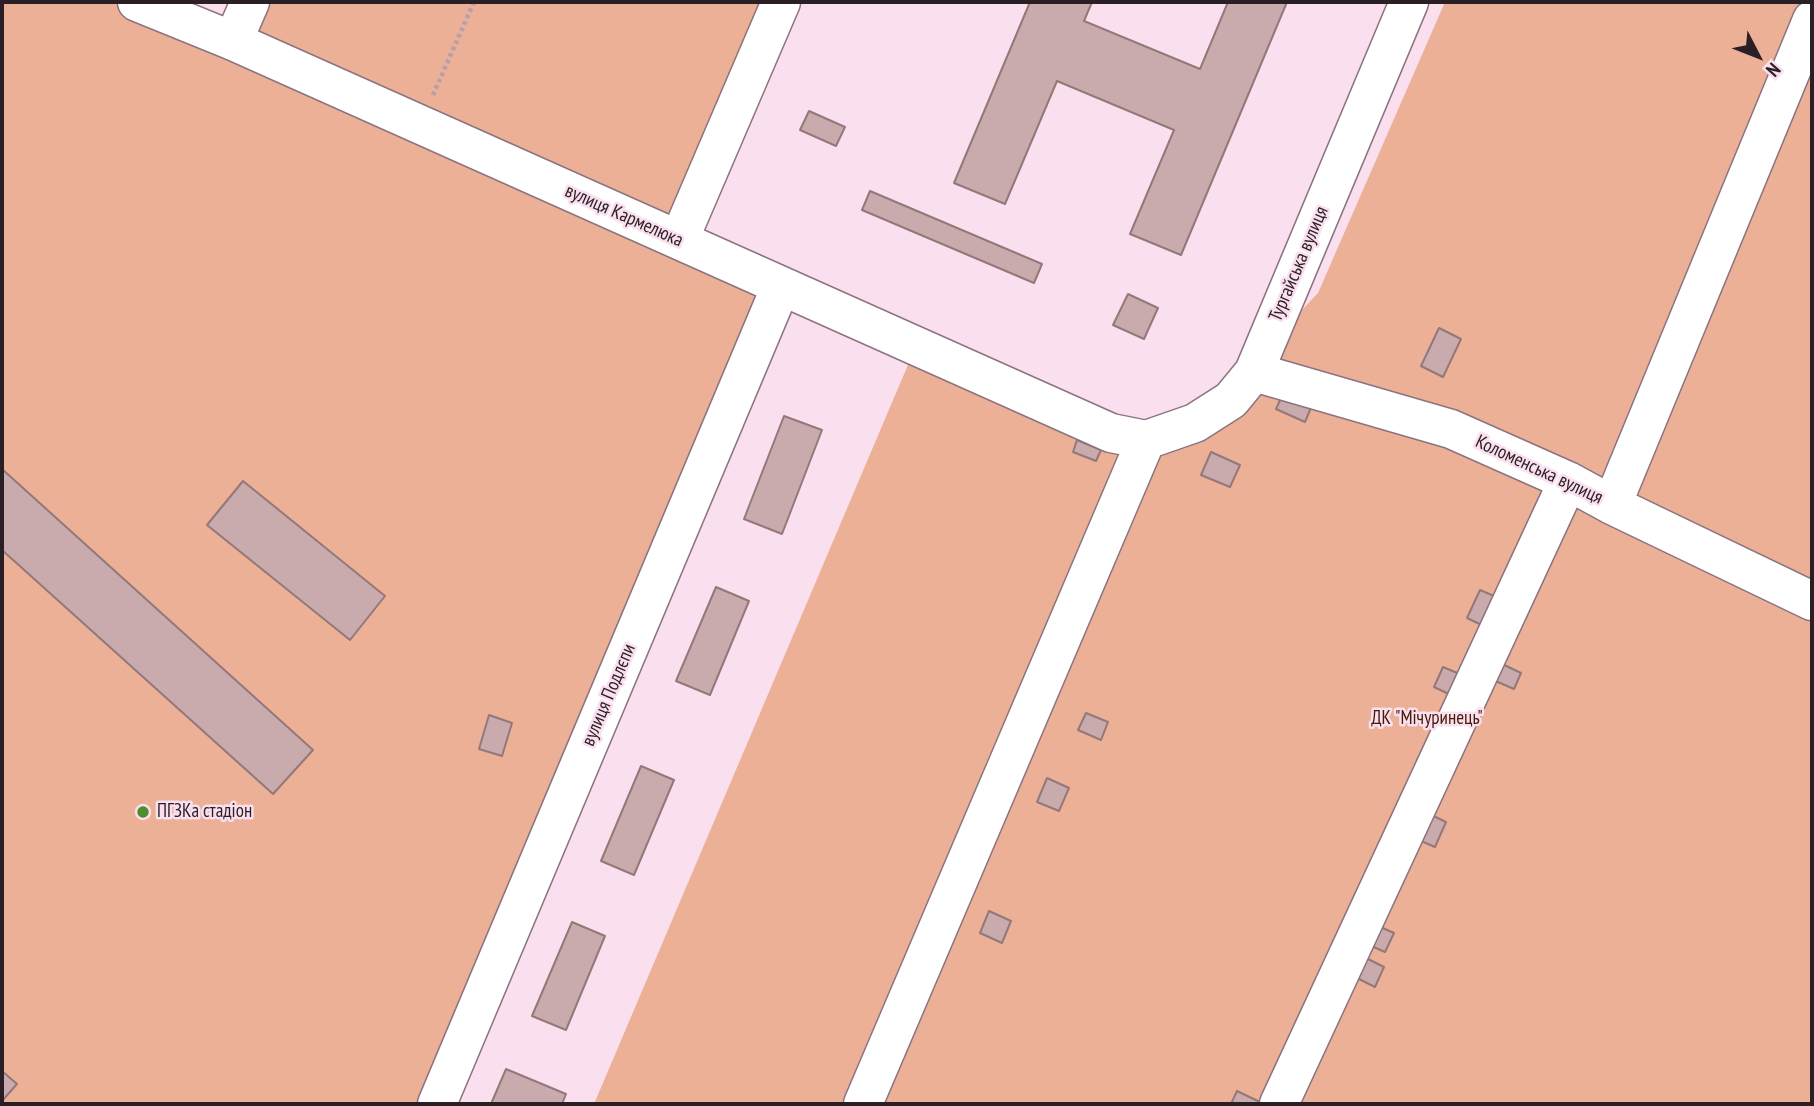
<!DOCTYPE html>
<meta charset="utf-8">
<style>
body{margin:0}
#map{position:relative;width:1814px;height:1106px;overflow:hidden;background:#fadfee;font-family:"PT Sans Narrow",sans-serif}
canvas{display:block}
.frame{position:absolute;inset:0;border:4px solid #291f25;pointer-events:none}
.north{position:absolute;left:1723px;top:21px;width:70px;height:70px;-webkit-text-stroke:5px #fadfee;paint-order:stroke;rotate:132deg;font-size:19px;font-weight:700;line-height:28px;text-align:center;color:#291f25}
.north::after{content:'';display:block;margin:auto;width:24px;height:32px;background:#291f25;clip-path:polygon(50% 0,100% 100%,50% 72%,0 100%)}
</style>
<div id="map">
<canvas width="1814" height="1106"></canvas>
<div class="frame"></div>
<div class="north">N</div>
</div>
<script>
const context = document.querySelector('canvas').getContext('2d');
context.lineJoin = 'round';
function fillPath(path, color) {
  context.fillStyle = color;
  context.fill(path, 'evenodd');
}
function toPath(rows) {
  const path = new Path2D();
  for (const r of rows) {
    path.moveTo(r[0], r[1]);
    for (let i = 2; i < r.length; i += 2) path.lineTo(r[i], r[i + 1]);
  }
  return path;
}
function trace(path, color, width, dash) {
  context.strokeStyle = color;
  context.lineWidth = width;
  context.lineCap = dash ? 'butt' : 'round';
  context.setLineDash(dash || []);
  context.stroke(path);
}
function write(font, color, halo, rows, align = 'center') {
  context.font = font + ' "PT Sans Narrow",sans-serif';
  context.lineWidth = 5;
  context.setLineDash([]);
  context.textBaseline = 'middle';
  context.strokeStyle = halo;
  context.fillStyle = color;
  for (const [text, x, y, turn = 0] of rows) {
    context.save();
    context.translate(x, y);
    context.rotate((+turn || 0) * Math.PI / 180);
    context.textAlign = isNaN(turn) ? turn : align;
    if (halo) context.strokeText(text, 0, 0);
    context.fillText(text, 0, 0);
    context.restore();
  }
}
fillPath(toPath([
 [2,2,137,2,233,41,250,2,781,2,679,240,781,286,437,1104,2,1104],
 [1445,2,1812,2,1812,1104,594,1104,916,346,1111,433,1223,393,1318,293]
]), '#ebb096');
const building = toPath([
 [1030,2,1092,2,1084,21,1200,69,1228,2,1287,2,1181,255,1130,234,1174,130,1057,81,1005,204,954,183,1030,2],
 [809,111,845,127,836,146,800,130,809,111],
 [870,191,1042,264,1034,283,862,210,870,191],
 [1128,294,1158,308,1144,339,1113,325,1128,294],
 [1439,328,1461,339,1443,377,1421,366,1439,328],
 [1287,385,1315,398,1305,422,1276,409,1287,385],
 [784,416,822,430,782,534,744,519,784,416],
 [1077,440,1101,450,1096,461,1073,452,1077,440],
 [1211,452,1240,465,1230,487,1201,475,1211,452],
 [2,469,313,750,273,794,2,550,2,469],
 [243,481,385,596,350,640,207,525,243,481],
 [716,587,749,601,710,695,676,681,716,587],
 [1480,590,1499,598,1486,627,1467,618,1480,590],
 [1498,662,1521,673,1514,689,1491,679,1498,662],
 [1443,667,1462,675,1453,696,1434,687,1443,667],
 [1086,713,1108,722,1101,740,1078,730,1086,713],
 [489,715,512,723,502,756,479,749,489,715],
 [641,766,674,780,634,875,601,861,641,766],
 [1047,778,1069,788,1059,811,1037,802,1047,778],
 [1425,812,1446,822,1435,847,1414,838,1425,812],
 [989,911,1011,921,1002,943,980,933,989,911],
 [572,922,605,936,566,1030,532,1016,572,922],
 [1378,926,1394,933,1385,952,1369,945,1378,926],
 [1364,957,1384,967,1375,987,1355,977,1364,957],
 [506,1069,566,1094,562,1104,491,1104,506,1069],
 [2,1071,17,1084,2,1101,2,1071],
 [1237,1091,1260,1102,1259,1104,1231,1104,1237,1091]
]);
fillPath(building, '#caabad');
trace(building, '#947879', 2);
const minor = toPath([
 [137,2,233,41,1111,433,1146,440,1195,423,1231,400,1254,372,1409,2],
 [233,41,250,2],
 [679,240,781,2],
 [1254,372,1451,429,1568,481,1612,505,1812,601],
 [1612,505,1812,20],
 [437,1104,781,286],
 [863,1104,1146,440],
 [1279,1104,1568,481]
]);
trace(minor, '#8b7380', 41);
trace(toPath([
 [433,95,474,2]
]), '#b59fab', 4.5, [3.5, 3.5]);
trace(minor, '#fff', 38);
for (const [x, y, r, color] of [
 [143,812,7,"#4d8d2f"]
]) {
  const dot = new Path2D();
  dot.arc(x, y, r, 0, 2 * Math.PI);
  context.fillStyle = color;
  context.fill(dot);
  trace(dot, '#fadfee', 2.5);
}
write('19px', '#291f25', '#fadfee', [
 ["вулиця Кармелюка",624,216,24],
 ["Тургайська вулиця",1299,264,-67],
 ["Коломенська вулиця",1539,470,25],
 ["вулиця Подлєпи",609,695,-67]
]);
write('19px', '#451b06', '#fadfee', [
 ["ДК \"Мічуринець\"",1427,719]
]);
write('19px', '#291f25', '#fadfee', [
 ["ПГЗКа стадіон",157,812]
], 'left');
</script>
